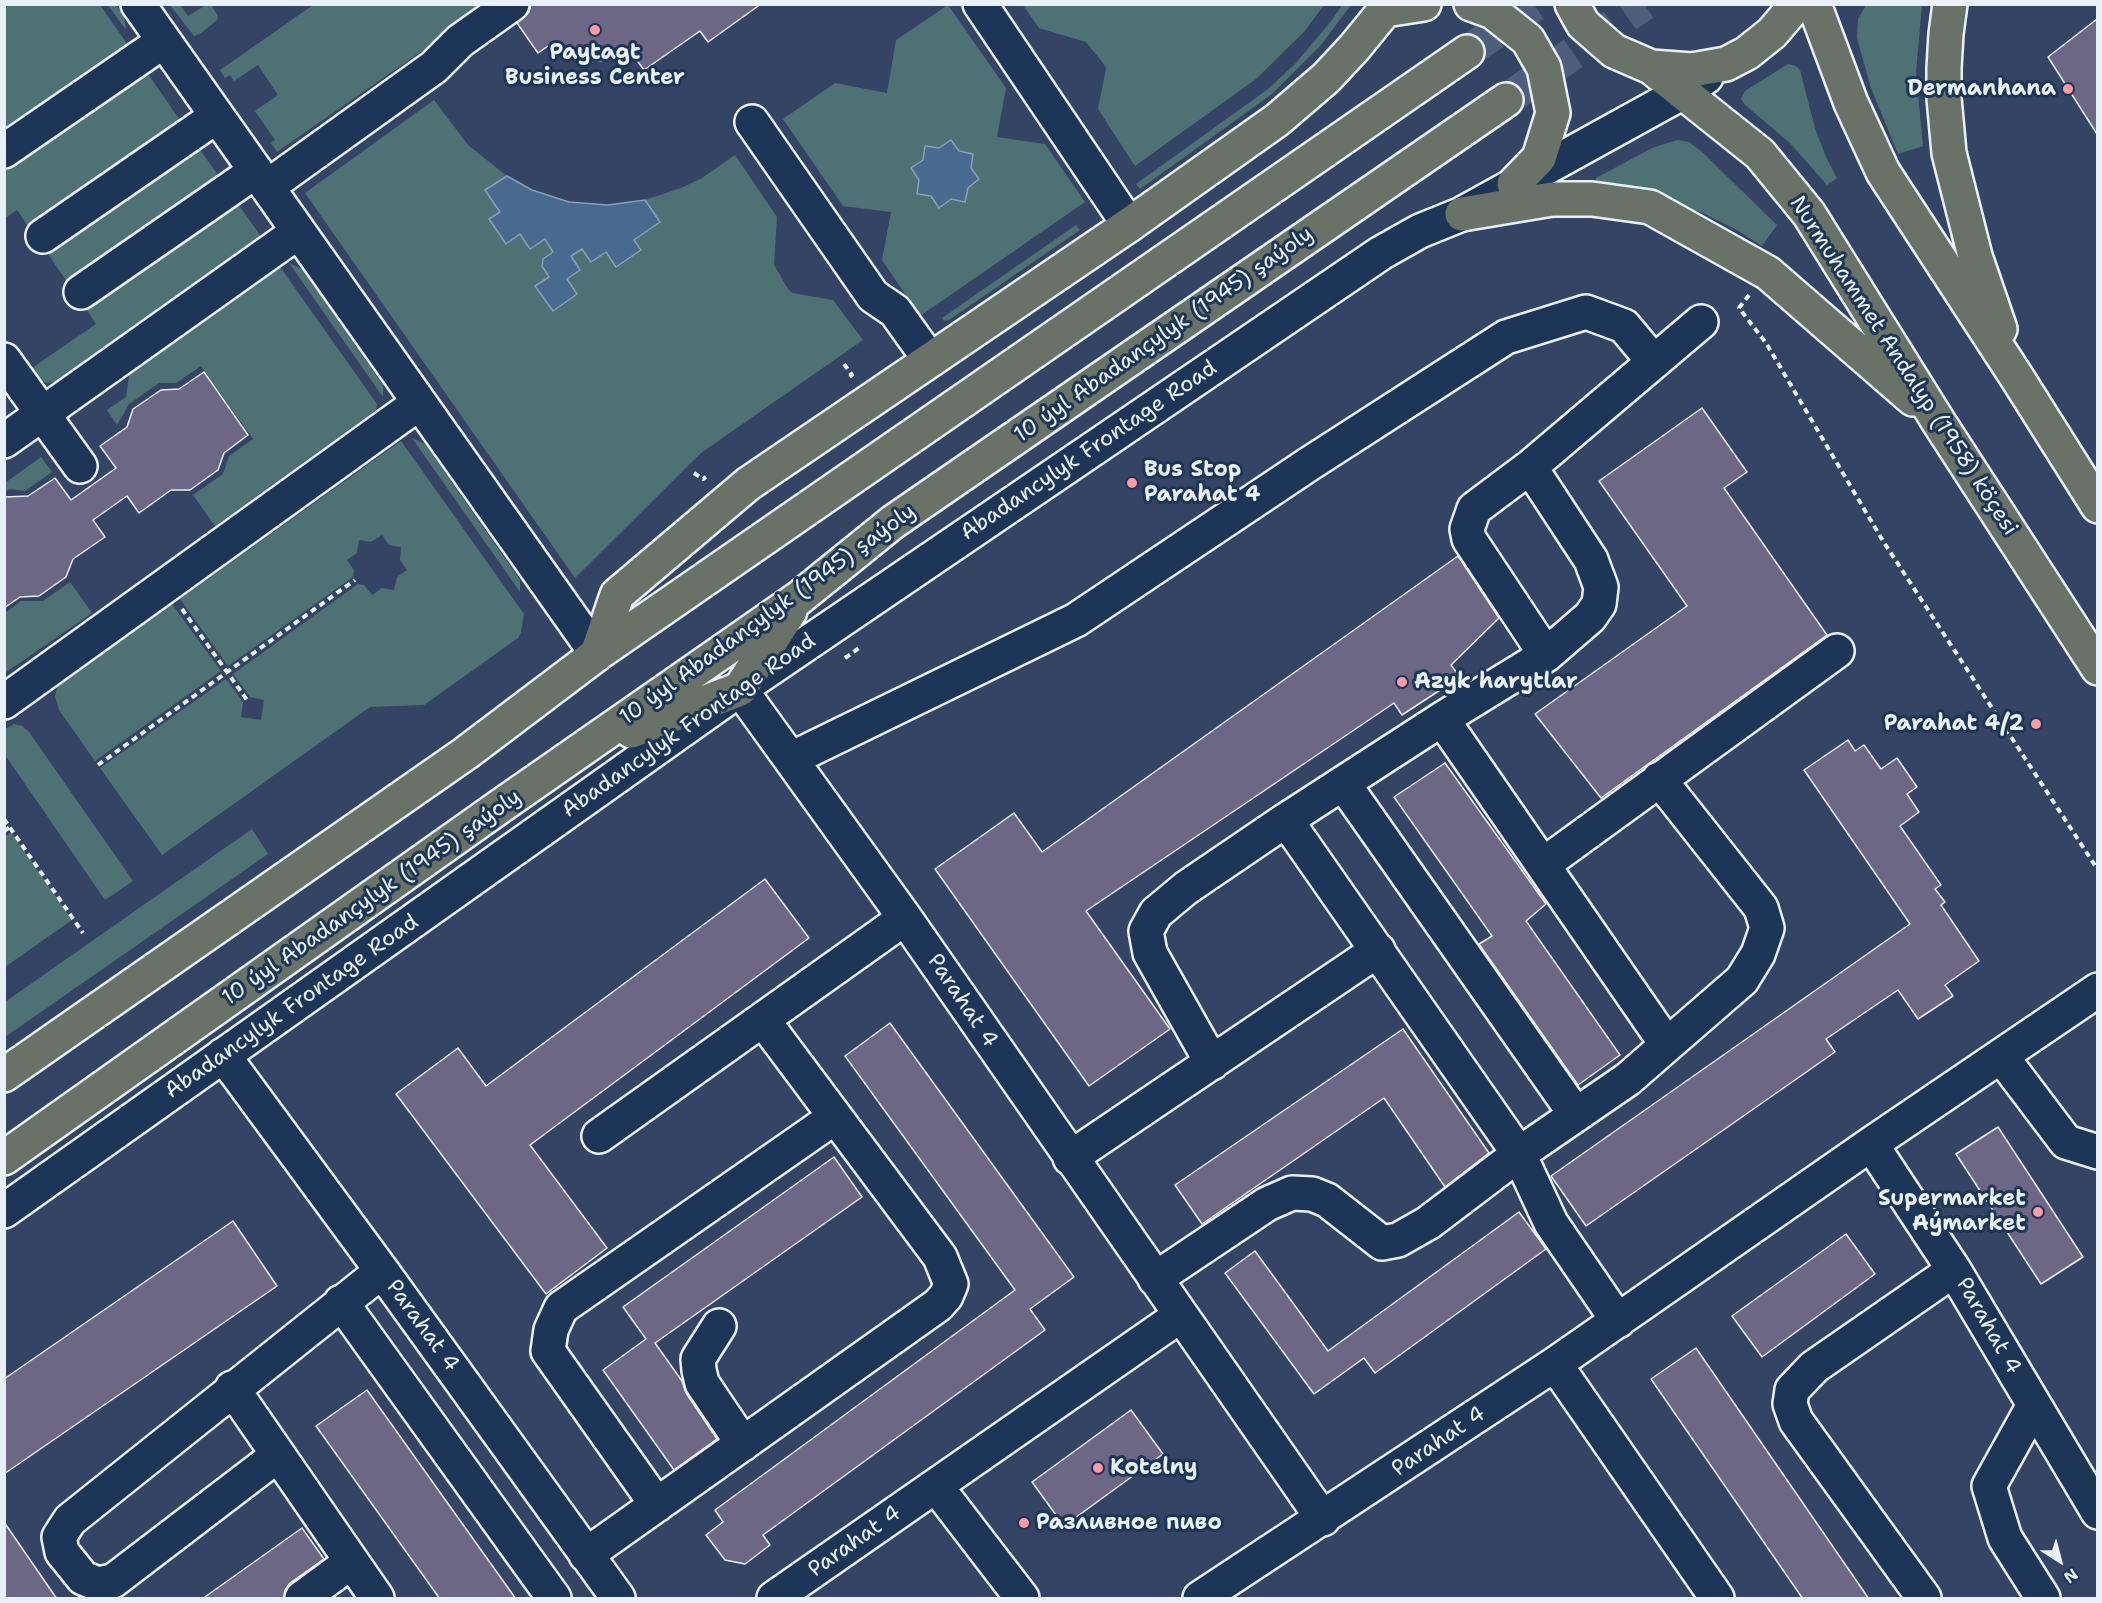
<!DOCTYPE html>
<meta charset="utf-8">
<style>
body{margin:0}
#map{position:relative;width:2102px;height:1603px;overflow:hidden;background:#344464;font-family:"Shantell Sans",sans-serif}
canvas{display:block}
.frame{position:absolute;inset:0;border:6px solid #e8f1f8;pointer-events:none}
.north{position:absolute;left:2030px;top:1531px;width:60px;height:60px;-webkit-text-stroke:4px #1d3557;paint-order:stroke;rotate:144deg;font-size:16px;font-weight:700;line-height:24px;text-align:center;color:#e8f1f8}
.north::after{content:'';display:block;margin:auto;width:21px;height:27px;background:#e8f1f8;clip-path:polygon(50% 0,100% 100%,50% 72%,0 100%)}
</style>
<div id="map">
<canvas width="2102" height="1603"></canvas>
<div class="frame"></div>
<div class="north">N</div>
</div>
<script>
const context = document.querySelector('canvas').getContext('2d');
context.lineJoin = 'round';
function fillPath(path, color) {
  context.fillStyle = color;
  context.fill(path, 'evenodd');
}
function toPath(rows) {
  const path = new Path2D();
  for (const r of rows) {
    path.moveTo(r[0], r[1]);
    for (let i = 2; i < r.length; i += 2) path.lineTo(r[i], r[i + 1]);
  }
  return path;
}
function trace(path, color, width, dash) {
  context.strokeStyle = color;
  context.lineWidth = width;
  context.lineCap = dash ? 'butt' : 'round';
  context.setLineDash(dash || []);
  context.stroke(path);
}
function write(font, color, halo, rows, align = 'center') {
  context.font = font + ' "Shantell Sans",sans-serif';
  context.lineWidth = 6;
  context.setLineDash([]);
  context.textBaseline = 'middle';
  context.strokeStyle = halo;
  context.fillStyle = color;
  for (const [text, x, y, turn = 0] of rows) {
    context.save();
    context.translate(x, y);
    context.rotate((+turn || 0) * Math.PI / 180);
    context.textAlign = isNaN(turn) ? turn : align;
    if (halo) context.strokeText(text, 0, 0);
    context.fillText(text, 0, 0);
    context.restore();
  }
}
fillPath(toPath([
 [5,5,100,5,128,45,5,131],
 [108,5,116,5,124,16,126,30],
 [170,5,180,5,188,16,206,5,211,5,218,16,217,20,200,34,194,36],
 [313,5,488,5,277,152,271,143,275,140,255,111,278,95,258,65,234,81,230,75,225,78,220,70],
 [948,5,1006,88,997,137,1045,144,1085,202,920,316,882,260,891,212,843,206,783,119,835,83,887,93,896,40],
 [1023,5,1324,5,1304,32,1256,79,1135,166,1098,109,1106,68,1103,63,1086,42,1039,28],
 [1342,5,1351,5,1321,45,1272,94,1140,189,1136,184,1268,89,1295,64,1332,20],
 [1866,5,1922,5,1916,72,1923,146,1898,154,1871,88,1857,38,1858,19],
 [1788,64,1796,66,1800,70,1815,128,1826,157,1837,178,1827,185,1790,143,1745,105,1741,99,1745,91],
 [146,71,184,126,32,232,17,210,5,218,5,169],
 [434,100,468,145,507,176,485,190,500,212,490,220,507,244,520,234,545,239,554,252,567,279,570,256,582,248,606,252,616,267,634,240,660,222,645,200,681,188,702,178,735,155,777,217,774,265,788,289,792,293,833,300,863,340,701,453,575,578,305,193],
 [1678,140,1689,142,1701,151,1777,225,1762,246,1737,230,1703,213,1671,203,1596,188,1596,178,1654,147],
 [195,143,223,182,71,288,44,248],
 [234,198,264,241,61,381,47,383,40,380,29,370,96,324,82,303],
 [1076,225,1080,230,949,320,944,321,942,318],
 [289,263,302,269,383,385,383,397],
 [278,264,377,404,376,410,215,526,193,495,223,474,229,456,253,439,201,366,176,383,159,383,129,404,117,425,107,410,126,397,130,368],
 [412,438,425,444,520,580,520,592],
 [401,441,524,614,521,632,518,638,424,705,370,707,162,855,100,768,226,679,243,702,241,717,261,720,264,700,250,697,233,674,358,584,364,585,372,595,382,588,394,590,397,577,407,570,400,560,401,547,389,545,382,535,371,542,359,540,357,553,347,560,354,570,353,577,228,666,180,599],
 [41,457,52,472,25,491,9,489,5,492,5,483],
 [70,582,92,613,5,673,5,613,21,601,43,601],
 [172,604,221,671,95,761,59,710,55,696,57,688,62,682],
 [14,724,22,726,29,732,133,881,105,900,5,755,5,729],
 [252,829,268,854,5,1037,5,1002],
 [11,832,72,920,5,967,5,837]
]), '#4e7273');
const water = toPath([
 [951,140,959,151,973,154,971,168,979,179,968,188,965,202,951,199,939,208,931,196,917,194,919,180,911,168,923,160,925,146,939,148,951,140],
 [507,176,532,190,569,202,608,205,645,200,660,222,634,240,641,250,616,267,606,252,591,262,582,249,571,256,580,270,567,279,577,294,553,311,535,286,549,277,542,266,543,259,553,252,545,239,530,249,520,234,506,244,489,219,500,212,485,190,507,176]
]);
fillPath(water, '#486a8e');
trace(water, '#88a0b8', 1.5);
const building = toPath([
 [761,4,708,42,700,31,644,70,630,51,614,59,598,61,581,59,567,53,554,42,538,53,517,23,529,12,531,4,761,4],
 [2097,19,2097,134,2048,57,2097,19],
 [204,372,248,435,224,453,218,470,190,490,171,490,139,513,127,496,93,520,105,537,73,559,66,577,39,596,20,597,4,608,4,497,28,496,55,478,71,500,116,468,100,446,127,427,133,409,161,390,179,389,204,372],
 [1702,408,1747,472,1724,488,1827,635,1601,798,1535,714,1687,606,1599,481,1702,408],
 [1458,556,1499,618,1451,665,1460,677,1402,715,1394,703,1086,911,1170,1029,1089,1086,935,869,1014,813,1042,852,1458,556],
 [1848,740,1855,751,1864,745,1881,769,1897,758,1917,787,1907,794,1919,812,1900,826,1941,885,1935,889,1945,902,1941,905,1979,961,1945,985,1953,996,1918,1019,1898,990,1826,1039,1835,1052,1586,1226,1551,1176,1910,924,1804,770,1848,740],
 [1445,763,1546,904,1526,921,1620,1055,1578,1085,1479,944,1492,936,1394,797,1445,763],
 [765,879,809,938,530,1145,607,1248,546,1294,396,1094,458,1048,486,1086,765,879],
 [890,1023,1074,1277,1030,1309,1045,1330,763,1535,770,1545,745,1564,725,1560,706,1535,723,1522,715,1510,1015,1290,845,1056,890,1023],
 [1403,1029,1489,1153,1445,1187,1384,1098,1202,1224,1175,1185,1403,1029],
 [1998,1127,2083,1257,2041,1284,1956,1154,1998,1127],
 [834,1157,862,1197,655,1343,682,1381,686,1393,717,1439,674,1470,603,1370,646,1339,623,1307,834,1157],
 [1519,1212,1546,1249,1375,1373,1364,1358,1314,1394,1225,1273,1255,1251,1328,1351,1519,1212],
 [233,1221,277,1286,4,1474,4,1379,233,1221],
 [1846,1234,1875,1274,1762,1357,1732,1316,1846,1234],
 [1696,1348,1869,1599,1803,1599,1651,1379,1696,1348],
 [367,1390,516,1599,440,1599,316,1426,367,1390],
 [1131,1410,1163,1454,1064,1526,1032,1482,1131,1410],
 [4,1522,57,1599,4,1599,4,1522],
 [302,1528,324,1559,290,1583,285,1590,284,1599,202,1599,302,1528]
]);
fillPath(building, '#6b6784');
trace(building, '#e8f1f8', 1.5);
trace(toPath([
 [1467,52,1536,4],
 [1506,100,1644,4]
]), '#4f5e7a', 33, [33, 16]);
const minor = toPath([
 [138,4,597,654],
 [980,4,1129,225],
 [752,122,873,296,895,311,930,360],
 [4,151,164,41],
 [267,187,434,67,460,41,512,4],
 [43,236,217,116],
 [81,292,256,171],
 [4,360,80,466],
 [4,441,298,232],
 [1546,655,1469,539,1467,529,1474,509,1530,467,1701,322],
 [740,689,905,918,1323,1519],
 [4,702,419,403],
 [791,759,1076,620,1309,464,1506,337,1586,312,1624,326,1654,362],
 [1659,779,1761,908,1767,928,1758,954,1742,980,1667,1045],
 [1343,783,1576,1115],
 [1286,820,1519,1154,1551,1223,1618,1321],
 [1544,864,1837,651],
 [223,1055,382,1271,618,1598],
 [2001,1056,2066,1142,2098,1152],
 [1212,1063,1150,953,1146,931,1156,913,1186,888,1286,820,1442,719,1546,655,1590,617,1599,604,1601,587,1591,560,1530,467],
 [599,1136,905,918],
 [1871,1144,1954,1270,2098,1512],
 [1070,1158,1378,950],
 [4,1211,740,689,1381,253,1420,231,1462,214,1683,92,1706,77],
 [1155,1279,1267,1204,1292,1193,1312,1194,1327,1200,1382,1243,1398,1240,1428,1223,1519,1154,1628,1079,1667,1045,1442,719],
 [341,1302,554,1598],
 [719,1326,698,1359,699,1370,702,1383,743,1444],
 [1555,1364,1717,1598],
 [232,1388,377,1598],
 [2034,1405,1989,1486,2005,1538,2043,1598],
 [278,1455,113,1581,98,1584,83,1578,62,1552,59,1537,70,1520,382,1271],
 [936,1486,1022,1598],
 [657,1505,548,1351,551,1330,561,1308,835,1117],
 [586,1555,938,1305,946,1296,951,1284,940,1257,763,1020],
 [302,1598,351,1562],
 [774,1598,1181,1315],
 [1200,1598,1555,1364,1871,1144,2098,990],
 [1924,1598,1796,1421,1790,1404,1792,1390,1814,1367,1954,1270]
]);
const major = toPath([
 [1471,4,1493,12,1528,40,1544,68,1553,113,1539,158,1514,184],
 [1572,4,1583,24,1614,51,1651,67,1692,70,1726,64,1747,53,1772,33,1789,13,1793,4],
 [1814,4,1851,103,1883,172,2016,376,2098,506],
 [1950,4,1946,34,1944,68,1944,98,1949,153,1975,256,2000,329],
 [1385,10,1424,4],
 [1651,67,1760,154,1809,214,1938,421,2098,668],
 [1462,214,1552,199,1592,199,1650,207,1768,273,1913,399],
 [597,654,617,595,748,484,1129,225,1277,120,1326,78,1354,48,1385,10,1387,4],
 [631,731,740,689,790,611],
 [4,1075,466,753,597,654,1467,52],
 [4,1158,502,805,799,598,893,522,1506,100]
]);
trace(minor, '#e8f1f8', 38);
trace(major, '#e8f1f8', 38);
trace(toPath([
 [1749,295,1739,308,1766,343,1883,541,2098,870],
 [844,364,852,375,849,377],
 [694,473,703,479,706,477],
 [182,609,247,700],
 [845,658,859,648],
 [98,765,355,580],
 [4,819,83,933],
 [4,831,10,827]
]), '#e8f1f8', 4, [6, 4.5]);
trace(minor, '#1d3557', 33);
trace(major, '#687266', 33);
for (const [x, y, r, color] of [
 [595,30,6,"#ff9aa2"],
 [2068,89,6,"#ff9aa2"],
 [1132,483,6,"#ff9aa2"],
 [1402,682,6,"#ff9aa2"],
 [2036,724,6,"#ff9aa2"],
 [2038,1212,6,"#ff9aa2"],
 [1098,1468,6,"#ff9aa2"],
 [1024,1523,6,"#ff9aa2"]
]) {
  const dot = new Path2D();
  dot.arc(x, y, r, 0, 2 * Math.PI);
  context.fillStyle = color;
  context.fill(dot);
  trace(dot, '#1d3557', 2);
}
write('bold 22px', '#e8f1f8', '#1d3557', [
 ["Paytagt",595,53,"center"],
 ["Business Center",595,78,"center"],
 ["Dermanhana",2056,89,"right"],
 ["Bus Stop",1144,470],
 ["Parahat 4",1144,495],
 ["Azyk harytlar",1414,682],
 ["Parahat 4/2",2024,724,"right"],
 ["Supermarket",2026,1199,"right"],
 ["Aýmarket",2026,1224,"right"],
 ["Kotelny",1110,1468],
 ["Разливное пиво",1036,1523]
], 'left');
write('22px', '#e8f1f8', '#1d3557', [
 ["10 ýyl Abadançylyk (1945) şaýoly",1164,335,-35],
 ["Nurmuhammet Andalyp (1958) köçesi",1903,366,57],
 ["Abadancylyk Frontage Road",1089,451,-34],
 ["10 ýyl Abadançylyk (1945) şaýoly",768,615,-36],
 ["Abadancylyk Frontage Road",689,726,-35],
 ["10 ýyl Abadançylyk (1945) şaýoly",372,898,-35],
 ["Parahat 4",962,1001,56],
 ["Abadancylyk Frontage Road",292,1007,-35],
 ["Parahat 4",422,1326,54],
 ["Parahat 4",1988,1326,60],
 ["Parahat 4",1439,1442,-34],
 ["Parahat 4",855,1542,-35]
]);
</script>
